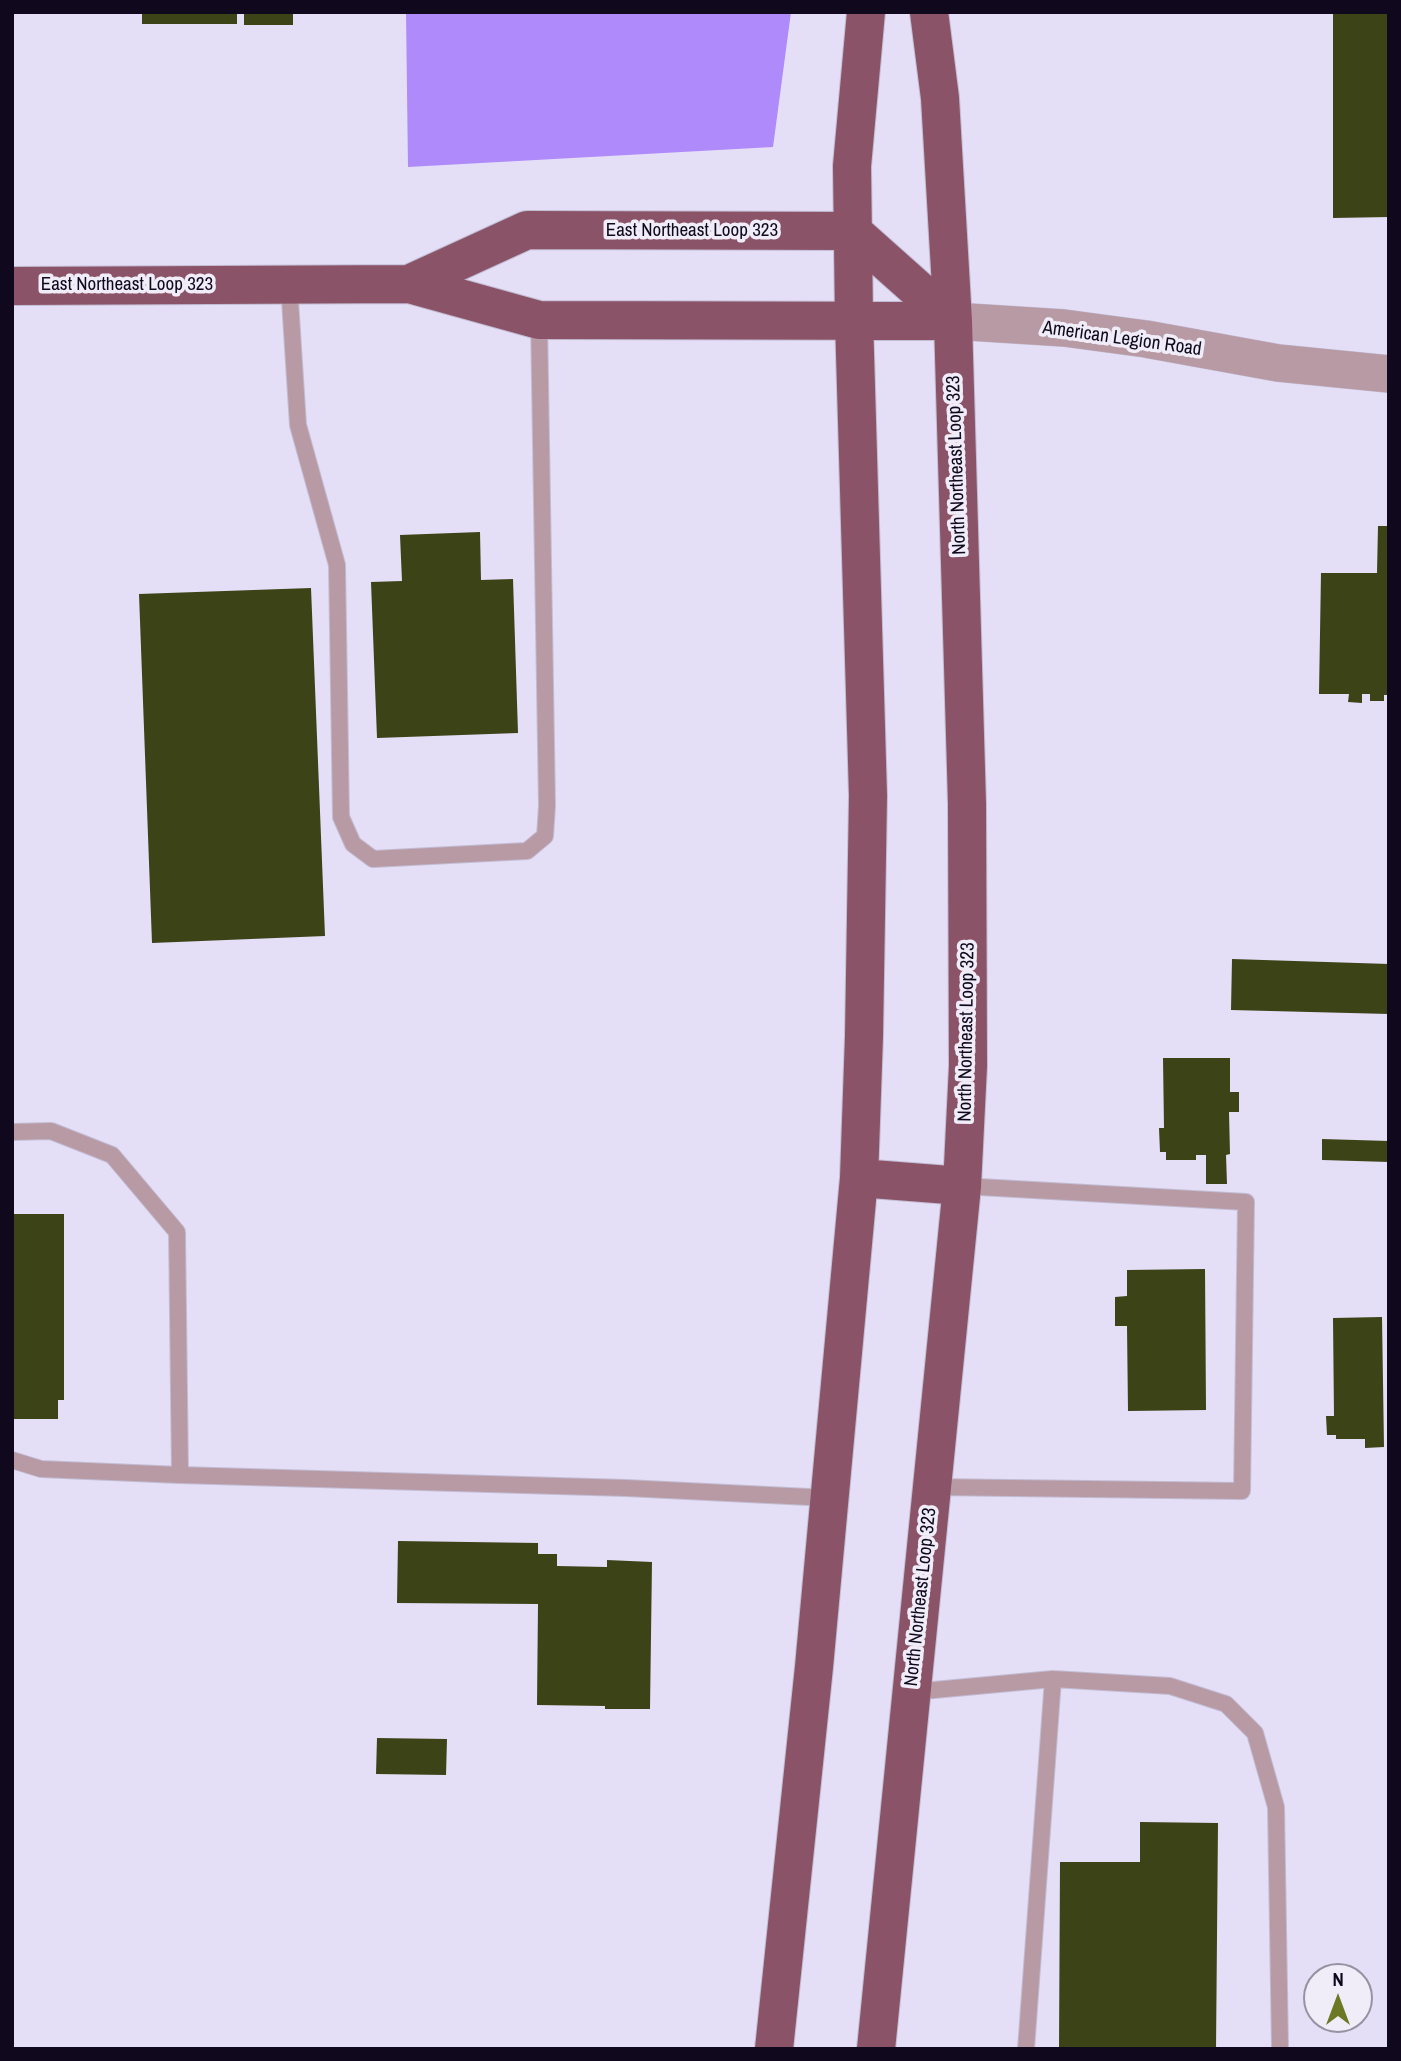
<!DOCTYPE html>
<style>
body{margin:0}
#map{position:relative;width:1401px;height:2061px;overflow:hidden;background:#e4def6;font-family:"Archivo Narrow",sans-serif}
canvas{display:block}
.frame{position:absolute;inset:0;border:14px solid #10091d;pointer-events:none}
.north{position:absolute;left:1303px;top:1963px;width:70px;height:70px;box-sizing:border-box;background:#f0edf9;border:2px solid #9692a1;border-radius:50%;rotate:0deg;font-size:19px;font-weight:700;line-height:28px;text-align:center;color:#10091d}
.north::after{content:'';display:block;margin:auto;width:24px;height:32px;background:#6c7823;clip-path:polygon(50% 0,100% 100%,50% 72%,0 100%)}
</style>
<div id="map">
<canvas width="1401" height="2061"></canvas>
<div class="frame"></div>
<div class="north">N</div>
</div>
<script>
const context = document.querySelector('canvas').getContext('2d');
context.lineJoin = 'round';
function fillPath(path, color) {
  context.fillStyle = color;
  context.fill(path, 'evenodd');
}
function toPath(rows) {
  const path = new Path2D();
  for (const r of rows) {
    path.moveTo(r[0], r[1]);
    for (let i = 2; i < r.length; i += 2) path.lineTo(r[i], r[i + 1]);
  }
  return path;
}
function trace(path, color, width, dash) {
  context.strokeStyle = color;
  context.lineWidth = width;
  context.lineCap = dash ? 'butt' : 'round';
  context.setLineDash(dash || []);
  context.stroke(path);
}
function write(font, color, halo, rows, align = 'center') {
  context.font = font + ' "Archivo Narrow",sans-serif';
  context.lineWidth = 7;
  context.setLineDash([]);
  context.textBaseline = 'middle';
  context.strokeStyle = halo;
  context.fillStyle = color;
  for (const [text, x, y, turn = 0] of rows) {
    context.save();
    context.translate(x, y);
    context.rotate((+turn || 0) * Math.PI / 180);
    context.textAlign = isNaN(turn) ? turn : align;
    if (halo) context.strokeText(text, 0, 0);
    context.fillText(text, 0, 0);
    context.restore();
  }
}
fillPath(toPath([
 [406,12,791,12,773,147,408,167]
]), '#ae8afa');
fillPath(toPath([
 [142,12,237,12,237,24,142,24],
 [244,12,293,12,293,25,244,25],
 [1333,12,1389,12,1389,217,1333,218],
 [1378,526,1389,526,1389,695,1384,695,1384,701,1370,701,1370,694,1362,694,1362,703,1348,702,1349,694,1319,694,1321,573,1377,573],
 [480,532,481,580,513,579,518,733,377,738,371,582,402,581,400,535],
 [311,588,325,936,152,943,139,594],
 [1232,959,1389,964,1389,1014,1231,1010],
 [1163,1058,1230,1058,1230,1092,1239,1092,1239,1112,1229,1112,1230,1154,1226,1155,1227,1184,1206,1184,1206,1155,1196,1155,1196,1160,1166,1160,1166,1152,1160,1152,1159,1128,1164,1128],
 [1322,1139,1389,1141,1389,1162,1322,1160],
 [12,1214,64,1214,64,1400,58,1400,58,1419,12,1419],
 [1205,1269,1206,1410,1128,1411,1127,1326,1115,1326,1115,1297,1127,1296,1127,1270],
 [1382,1317,1384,1447,1365,1448,1365,1439,1336,1439,1336,1435,1327,1435,1326,1416,1334,1416,1333,1318],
 [398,1541,538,1543,538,1554,557,1554,557,1566,607,1567,607,1560,652,1562,650,1709,605,1709,605,1706,537,1705,538,1604,397,1603],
 [377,1738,447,1739,446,1775,376,1774],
 [1140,1822,1218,1823,1216,2049,1059,2049,1060,1862,1140,1862]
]), '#3c4317');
const service = toPath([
 [289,285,298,425,337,565,341,817,353,844,373,859,527,851,545,836,547,806,539,320],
 [12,1132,51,1131,112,1155,177,1232,180,1475],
 [12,1460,41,1469,180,1475,626,1488,829,1498],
 [932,1487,1242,1491,1246,1202,962,1186],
 [912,1692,1053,1679,1170,1686,1226,1704,1255,1733,1276,1807,1280,2049],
 [1026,2049,1053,1679]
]);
const tertiary = toPath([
 [953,321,1064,328,1146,339,1278,363,1389,374]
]);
const trunk = toPath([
 [409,284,527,230,852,231,953,321],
 [12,286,409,284,539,320,953,321],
 [859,1178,962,1186],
 [774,2049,814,1667,859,1178,864,1036,868,796,854,319,852,166,866,12],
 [876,2049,962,1186,968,1066,967,804,953,321,940,98,929,12]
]);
trace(service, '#c2bcd3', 18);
trace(tertiary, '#c2bcd3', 38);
trace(trunk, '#c2bcd3', 40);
trace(service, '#b89aa4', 16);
trace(tertiary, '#b89aa4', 37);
trace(trunk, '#8a5367', 38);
write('19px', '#10091d', '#f0edf9', [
 ["East Northeast Loop 323",692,231],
 ["East Northeast Loop 323",127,285],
 ["American Legion Road",1122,339,8],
 ["North Northeast Loop 323",957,465,-92],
 ["North Northeast Loop 323",967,1032,-89],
 ["North Northeast Loop 323",921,1597,-84]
]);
</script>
